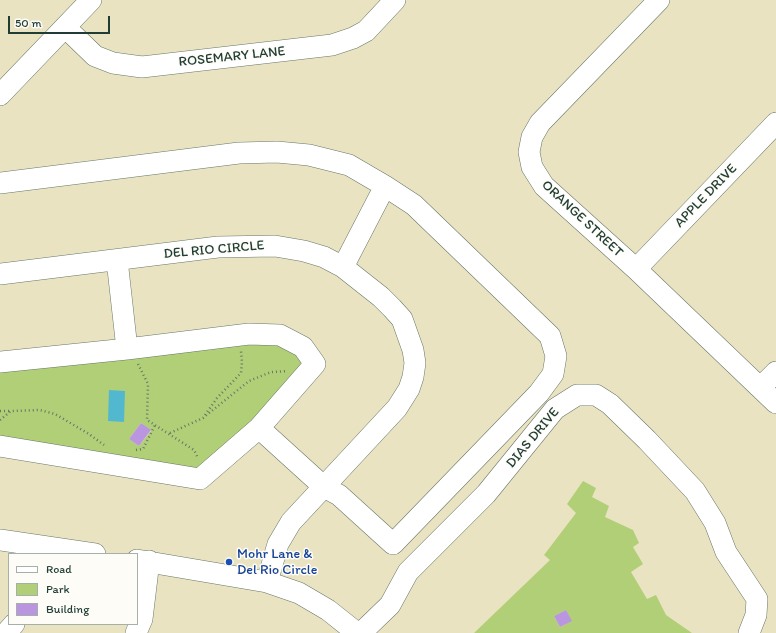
<!DOCTYPE html>
<style>
body{margin:0}
#map{position:relative;width:776px;height:633px;overflow:hidden;background:#eae3c2;font-family:Itim,sans-serif}
canvas{display:block}
.legend{position:absolute;left:8px;top:553px;width:130px;height:72px;box-sizing:border-box;background:#fdfcf7;border:1px solid #a4b0a9;margin:0;padding:5px 7px;list-style:none;font-size:12px;color:#1f3d34}
.legend li{display:flex;align-items:center;gap:8px;height:20px}
.legend b{width:20px;border:1px solid #a4b0a9}
.scale{position:absolute;left:8px;top:16px;width:102px;height:18px;box-sizing:border-box;border:2px solid #1f3d34;border-top:0;padding-left:5px;font-size:12px;line-height:14px;white-space:nowrap;color:#1f3d34;-webkit-text-stroke:3px #fdfcf7;paint-order:stroke}
</style>
<div id="map">
<canvas width="776" height="633"></canvas>
<ul class="legend">
<li><b style="height:5px;background:#fff"></b>Road</li>
<li><b style="height:11px;background:#b0cf77"></b>Park</li>
<li><b style="height:11px;background:#b996df"></b>Building</li>
</ul>
<div class="scale">50 m</div>
</div>
<script>
const context = document.querySelector('canvas').getContext('2d');
context.lineJoin = 'round';
function fillPath(path, color) {
  context.fillStyle = color;
  context.fill(path, 'evenodd');
}
function toPath(rows) {
  const path = new Path2D();
  for (const r of rows) {
    path.moveTo(r[0], r[1]);
    for (let i = 2; i < r.length; i += 2) path.lineTo(r[i], r[i + 1]);
  }
  return path;
}
function trace(path, color, width, dash) {
  context.strokeStyle = color;
  context.lineWidth = width;
  context.lineCap = dash ? 'butt' : 'round';
  context.setLineDash(dash || []);
  context.stroke(path);
}
function write(font, color, halo, rows, align = 'center') {
  context.font = font + ' Itim,sans-serif';
  context.lineWidth = 3;
  context.setLineDash([]);
  context.textBaseline = 'middle';
  context.strokeStyle = halo;
  context.fillStyle = color;
  for (const [text, x, y, turn = 0] of rows) {
    context.save();
    context.translate(x, y);
    context.rotate((+turn || 0) * Math.PI / 180);
    context.textAlign = isNaN(turn) ? turn : align;
    if (halo) context.strokeText(text, 0, 0);
    context.fillText(text, 0, 0);
    context.restore();
  }
}
fillPath(toPath([
 [280,335,315,364,200,479,0,446,0,362],
 [141,423,151,431,139,446,129,439],
 [583,481,596,488,592,497,609,506,605,517,633,530,639,543,633,547,643,564,631,572,647,599,656,595,666,615,692,633,474,633,550,560,544,555,576,513,567,504],
 [566,610,571,621,560,627,554,616]
]), '#b0cf77');
fillPath(toPath([
 [109,390,125,391,124,422,108,421]
]), '#52b8d0');
fillPath(toPath([
 [141,423,151,430,139,446,129,439],
 [566,610,572,621,560,627,554,616]
]), '#b996df');
const minor = toPath([
 [659,0,540,123,532,137,529,152,532,167,544,186,636,269,776,403],
 [65,27,95,56,113,63,142,67,332,45,353,38,366,31,395,0],
 [0,95,91,0],
 [0,183,239,153,277,152,309,155,349,165,385,186],
 [636,269,776,123],
 [0,274,218,247,275,246,304,251,324,257,343,267,381,297,392,308,402,319,413,350,415,363,413,377,409,389,397,408,291,522,278,544,267,582],
 [127,349,249,334,280,335,303,347,315,364,259,428],
 [0,362,127,349,117,260],
 [761,387,776,372],
 [0,446,200,479,259,428,324,487,339,495,393,544,539,393,553,374,556,356,550,336,414,205,385,186,343,267],
 [0,540,95,554],
 [137,560,267,582,299,593,328,610,357,633],
 [6,633,14,624],
 [136,633,142,619,149,561],
 [361,633,390,605,408,572,486,494,555,409,577,395,596,395,610,404,647,440,695,491,715,523,726,552,757,599,756,615,749,633]
]);
trace(minor, '#676', 22);
trace(toPath([
 [138,364,148,384,147,420,194,450,198,458],
 [0,411,10,411],
 [205,415,217,398,241,373,242,362,241,351],
 [0,420,11,411,40,410,55,414,89,434,104,445],
 [170,433,203,418,249,381,271,372,287,371],
 [136,450,143,449,155,425]
]), '#676', 2.5, [1, 3]);
trace(minor, '#fff', 21);
for (const [x, y, r, color] of [
 [229,562,4,"#1a4fb4"]
]) {
  const dot = new Path2D();
  dot.arc(x, y, r, 0, 2 * Math.PI);
  context.fillStyle = color;
  context.fill(dot);
  trace(dot, '#fdfcf7', 1.5);
}
write('14px', '#1f3d34', '#fdfcf7', [
 ["ROSEMARY LANE",232,57,-6],
 ["APPLE DRIVE",706,196,-46],
 ["ORANGE STREET",582,219,43],
 ["DEL RIO CIRCLE",214,250,-5],
 ["DIAS DRIVE",533,438,-50]
]);
write('14px', '#164399', '#fdfcf7', [
 ["Mohr Lane &",237,554],
 ["Del Rio Circle",237,570]
], 'left');
</script>
